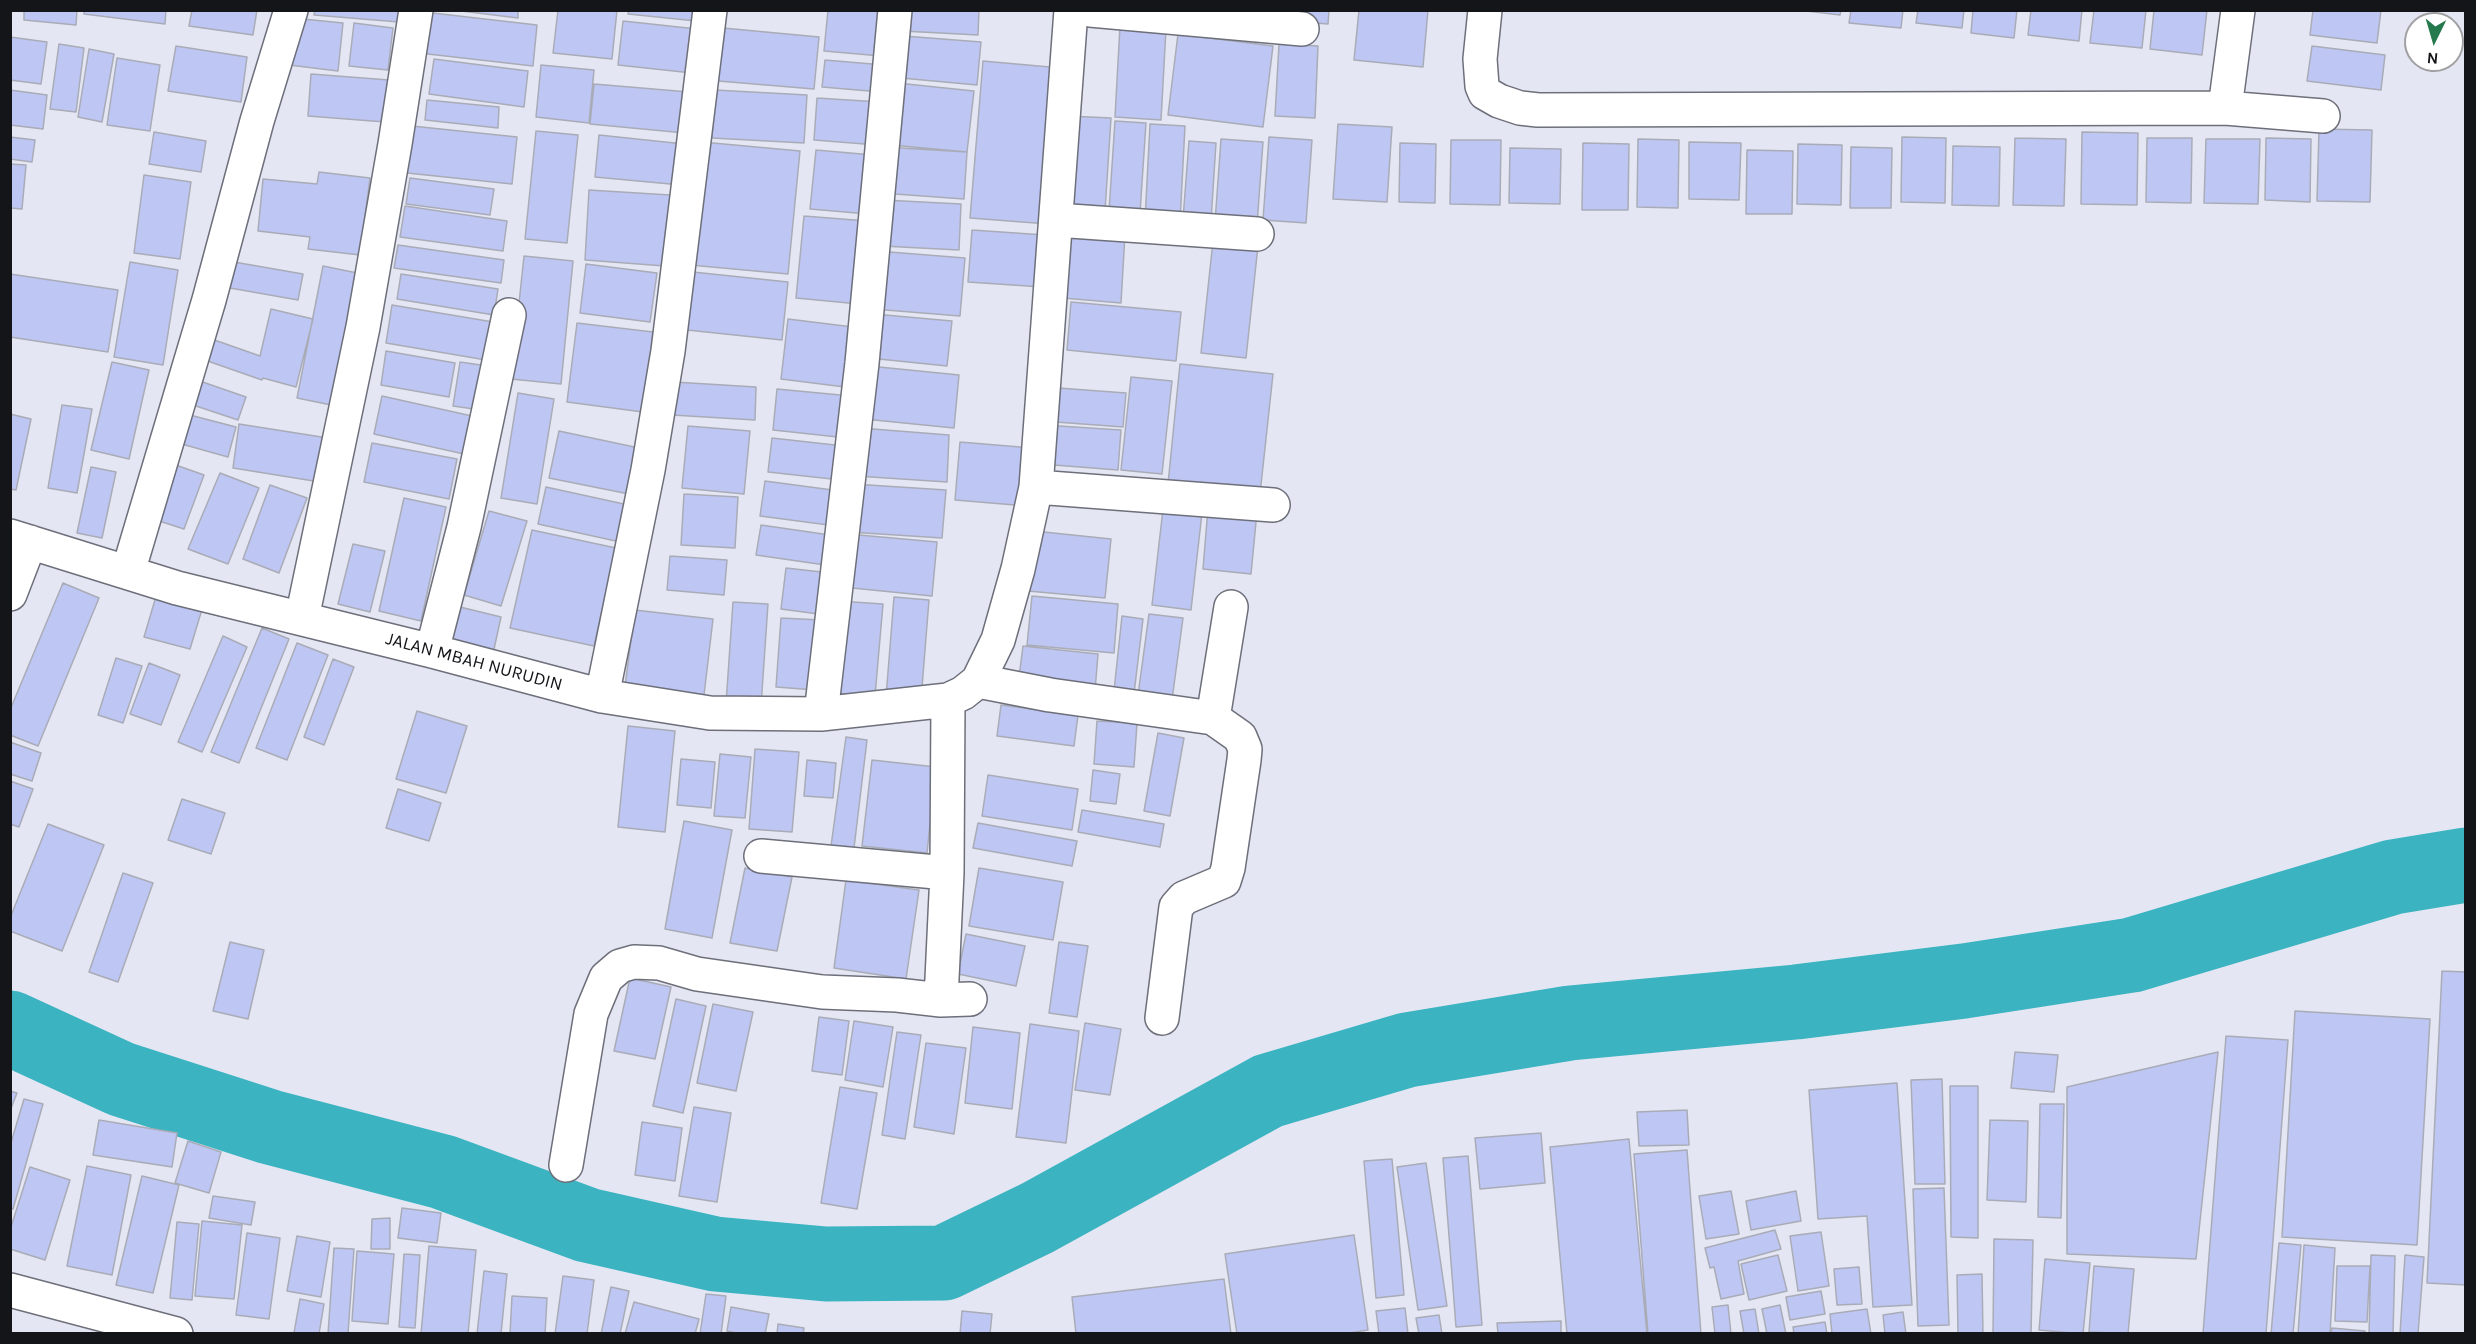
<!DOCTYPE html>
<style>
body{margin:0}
#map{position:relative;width:2476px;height:1344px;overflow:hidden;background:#e4e7f3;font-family:Karla,sans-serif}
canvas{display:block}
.frame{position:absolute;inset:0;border:12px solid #141519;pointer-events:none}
.north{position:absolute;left:2404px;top:12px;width:60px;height:60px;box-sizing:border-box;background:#fff;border:2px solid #a1a1a3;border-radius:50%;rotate:185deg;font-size:16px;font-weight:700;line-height:24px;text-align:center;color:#141519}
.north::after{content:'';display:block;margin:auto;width:21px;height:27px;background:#26794c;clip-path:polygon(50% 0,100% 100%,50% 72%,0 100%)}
</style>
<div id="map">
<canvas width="2476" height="1344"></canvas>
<div class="frame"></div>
<div class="north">N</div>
</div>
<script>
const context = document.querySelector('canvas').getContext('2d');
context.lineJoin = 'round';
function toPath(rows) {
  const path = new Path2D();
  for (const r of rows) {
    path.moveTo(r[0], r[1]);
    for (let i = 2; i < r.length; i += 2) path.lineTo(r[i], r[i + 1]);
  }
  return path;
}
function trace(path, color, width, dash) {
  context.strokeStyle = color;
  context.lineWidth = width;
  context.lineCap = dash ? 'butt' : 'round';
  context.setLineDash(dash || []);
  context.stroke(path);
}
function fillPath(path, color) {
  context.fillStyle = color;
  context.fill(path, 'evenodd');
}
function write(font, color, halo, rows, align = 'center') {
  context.font = font + ' Karla,sans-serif';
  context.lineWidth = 4.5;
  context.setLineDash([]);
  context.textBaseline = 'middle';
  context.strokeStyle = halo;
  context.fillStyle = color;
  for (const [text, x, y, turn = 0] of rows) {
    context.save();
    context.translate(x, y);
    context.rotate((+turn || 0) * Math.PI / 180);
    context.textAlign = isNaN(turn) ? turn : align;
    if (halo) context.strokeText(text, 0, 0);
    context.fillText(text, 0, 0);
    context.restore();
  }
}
trace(toPath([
 [10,1028,121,1079,270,1127,443,1172,587,1225,715,1254,826,1264,944,1263,1037,1218,1268,1091,1407,1050,1570,1023,1796,1002,1964,981,2132,955,2393,877,2466,865]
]), '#3cb3c0', 75);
const building = toPath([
 [24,10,77,10,76,25,24,20,24,10],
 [84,10,166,10,165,24,84,14,84,10],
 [192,10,257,10,253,35,189,26,192,10],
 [315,10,400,10,399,22,314,15,315,10],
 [453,10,518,10,518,18,453,10],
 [558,10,617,10,612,59,553,53,558,10],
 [629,10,697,10,696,21,628,14,629,10],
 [828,10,885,10,881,56,824,51,828,10],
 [903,10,979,10,978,35,902,31,903,10],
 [1291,10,1329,10,1328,24,1290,21,1291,10],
 [1359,10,1428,10,1423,67,1354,60,1359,10],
 [1798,10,1841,10,1840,15,1798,10],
 [1851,10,1903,10,1901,28,1849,23,1851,10],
 [1918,10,1964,10,1962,28,1916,23,1918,10],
 [1973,10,2017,10,2014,38,1971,33,1973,10],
 [2031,10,2082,10,2079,41,2028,35,2031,10],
 [2094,10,2146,10,2142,48,2090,43,2094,10],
 [2154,10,2207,10,2202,55,2150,49,2154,10],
 [2313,10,2381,10,2377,43,2310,35,2313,10],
 [424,12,537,25,533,66,419,53,424,12],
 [293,18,343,23,338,71,289,65,293,18],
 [623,21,697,29,692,73,618,65,623,21],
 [354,23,393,28,388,70,349,66,354,23],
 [1120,26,1166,29,1161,120,1115,117,1120,26],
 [723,28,819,37,814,89,718,81,723,28],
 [1178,34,1273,46,1263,127,1168,115,1178,34],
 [904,36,981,42,977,85,901,78,904,36],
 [10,37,47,42,41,84,10,80,10,37],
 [59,44,84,48,76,112,50,109,59,44],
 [1279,44,1318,46,1315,118,1275,116,1279,44],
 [176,46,247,57,241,102,168,91,176,46],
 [2312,46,2385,55,2381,90,2307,81,2312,46],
 [89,49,114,54,102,122,78,117,89,49],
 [117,58,160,65,150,131,107,125,117,58],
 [434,59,528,71,524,107,429,94,434,59],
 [825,60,884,65,881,92,822,87,825,60],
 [983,61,1061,68,1048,224,970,218,983,61],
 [541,65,594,70,589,123,536,117,541,65],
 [311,74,389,80,385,122,308,116,311,74],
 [897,83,974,91,967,152,891,145,897,83],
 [594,84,689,92,685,133,590,124,594,84],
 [10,90,47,95,43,129,10,125,10,90],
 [715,90,807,95,804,143,712,138,715,90],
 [817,98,880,102,877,145,814,140,817,98],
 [427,100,499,107,498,128,425,120,427,100],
 [1068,116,1111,118,1105,211,1062,208,1068,116],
 [1115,121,1146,123,1140,213,1109,211,1115,121],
 [1150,124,1185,126,1180,222,1145,220,1150,124],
 [1338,124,1392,127,1387,202,1333,199,1338,124],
 [412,126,517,137,512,184,407,173,412,126],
 [2319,129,2372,130,2370,202,2317,201,2319,129],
 [536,131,578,135,567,243,525,239,536,131],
 [154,132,206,141,201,172,149,164,154,132],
 [2082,132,2138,133,2137,205,2081,204,2082,132],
 [599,135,684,144,681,185,595,177,599,135],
 [10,137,35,140,32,162,10,159,10,137],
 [1269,137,1312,140,1306,223,1263,220,1269,137],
 [1902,137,1946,138,1945,203,1901,202,1902,137],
 [2015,138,2066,139,2064,206,2013,205,2015,138],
 [2147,138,2192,138,2191,203,2146,202,2147,138],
 [2266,138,2311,139,2310,202,2265,200,2266,138],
 [1221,139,1263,142,1257,225,1215,222,1221,139],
 [1638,139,1679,140,1678,208,1637,207,1638,139],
 [2206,139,2260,139,2258,204,2204,203,2206,139],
 [1451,140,1501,140,1500,205,1450,204,1451,140],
 [1189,141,1216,143,1211,221,1183,219,1189,141],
 [702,142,800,151,788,274,690,265,702,142],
 [1689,142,1741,143,1739,200,1689,199,1689,142],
 [1400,143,1436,144,1435,203,1399,202,1400,143],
 [1583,143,1629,144,1628,210,1582,210,1583,143],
 [1798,144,1842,145,1841,205,1797,204,1798,144],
 [1953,146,2000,147,1999,206,1952,205,1953,146],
 [884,147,967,152,964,199,881,193,884,147],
 [1851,147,1892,148,1891,208,1850,208,1851,147],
 [1510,148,1561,149,1560,204,1509,203,1510,148],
 [816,150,873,155,868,214,810,209,816,150],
 [1747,150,1793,151,1792,214,1746,214,1747,150],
 [10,164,26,165,22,209,10,208,10,164],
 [319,172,370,178,360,255,308,249,310,237,258,231,263,179,317,184,319,172],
 [144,175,191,182,180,259,134,253,144,175],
 [410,178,494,189,490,215,406,204,410,178],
 [589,190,670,195,665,266,585,260,589,190],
 [884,200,961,204,959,250,882,246,884,200],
 [405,206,507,221,503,251,400,237,405,206],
 [804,216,867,221,859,304,796,298,804,216],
 [972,230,1045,235,1042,287,968,282,972,230],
 [1068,230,1125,234,1121,303,1063,298,1068,230],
 [1213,241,1258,246,1246,358,1201,353,1213,241],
 [398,245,504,260,501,283,394,268,398,245],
 [877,251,965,258,960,316,873,309,877,251],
 [524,256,573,261,561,384,511,379,524,256],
 [130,262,178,270,163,365,114,357,130,262],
 [234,262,303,274,298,300,230,288,234,262],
 [586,264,657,273,650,322,580,313,586,264],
 [323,266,362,274,336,406,297,398,323,266],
 [693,272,788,282,782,340,687,330,693,272],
 [10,274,118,290,108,352,10,337,10,274],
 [401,274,498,289,494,315,397,299,401,274],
 [1071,302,1181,312,1176,361,1067,350,1071,302],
 [392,305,493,322,486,360,386,343,392,305],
 [271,309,313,319,296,387,263,378,262,380,199,358,206,337,260,356,271,309],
 [874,314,952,321,947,366,869,358,874,314],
 [788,319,861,328,853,388,781,379,788,319],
 [577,323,653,332,643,412,567,402,577,323],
 [386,351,455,363,449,397,381,385,386,351],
 [112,362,149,370,129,459,91,450,112,362],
 [460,362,488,366,481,410,453,406,460,362],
 [1180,364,1273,374,1260,494,1168,484,1180,364],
 [869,366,959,375,954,428,864,419,869,366],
 [1131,377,1172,381,1162,474,1121,470,1131,377],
 [194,379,246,397,238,420,187,403,194,379],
 [674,382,756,387,755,420,672,415,674,382],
 [1045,387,1126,393,1123,427,1042,421,1045,387],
 [777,389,851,396,847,438,773,430,777,389],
 [518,393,554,399,537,504,501,498,518,393],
 [382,396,472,416,464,454,374,434,382,396],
 [62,405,92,409,77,493,48,488,62,405],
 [10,414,31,419,16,490,10,489,10,414],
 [186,414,236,427,228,457,178,443,186,414],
 [239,424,328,438,320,482,233,468,239,424],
 [1044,425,1121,430,1118,470,1041,464,1044,425],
 [688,426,750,431,744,494,682,488,688,426],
 [860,428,949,435,947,482,856,476,860,428],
 [559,431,639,448,629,494,549,478,559,431],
 [772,438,844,446,841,480,768,472,772,438],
 [960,442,1032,448,1027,506,955,500,960,442],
 [372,443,457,459,449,499,364,482,372,443],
 [170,463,204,475,184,529,150,518,170,463],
 [91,467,116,472,102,538,77,533,91,467],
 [220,473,259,488,228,564,188,549,220,473],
 [765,481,840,491,836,526,760,516,765,481],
 [853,484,946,490,942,538,849,532,853,484],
 [270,485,307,498,279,573,243,559,270,485],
 [546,487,633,506,625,543,538,524,546,487],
 [684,494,738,497,735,548,681,545,684,494],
 [404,498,446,507,421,621,379,611,404,498],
 [1208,508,1257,512,1251,574,1203,569,1208,508],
 [1163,509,1202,513,1191,610,1152,605,1163,509],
 [489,511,527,521,501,606,464,595,489,511],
 [761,525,837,536,832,566,756,555,761,525],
 [532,530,616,548,594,646,510,628,532,530],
 [1034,531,1111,539,1105,598,1028,591,1034,531],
 [848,534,937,542,932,596,842,587,848,534],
 [353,544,385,551,370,612,338,604,353,544],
 [670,556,727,560,724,595,667,590,670,556],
 [786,568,831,573,826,615,781,609,786,568],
 [63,583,99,598,38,746,10,735,10,710,63,583],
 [157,593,203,606,190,649,144,637,157,593],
 [1032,596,1118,604,1114,653,1027,645,1032,596],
 [894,597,929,600,921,700,886,697,894,597],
 [838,601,883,604,875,696,832,693,838,601],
 [733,602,768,604,761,706,726,704,733,602],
 [456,606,501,617,491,663,445,653,456,606],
 [635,610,713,619,704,695,625,686,635,610],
 [1149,614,1183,618,1172,700,1138,695,1149,614],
 [1122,616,1143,619,1133,702,1113,700,1122,616],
 [781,618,821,620,815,690,776,687,781,618],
 [262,628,289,639,239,763,211,752,262,628],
 [223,636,247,647,202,752,178,742,223,636],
 [297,643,328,655,287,760,256,748,297,643],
 [1023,646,1098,654,1095,691,1018,685,1023,646],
 [116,658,142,666,123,723,98,715,116,658],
 [333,659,354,667,324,745,304,737,333,659],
 [149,663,180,675,161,725,130,714,149,663],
 [1001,705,1078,715,1074,746,997,736,1001,705],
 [417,711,467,726,446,793,396,779,417,711],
 [1097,721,1137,723,1134,767,1094,764,1097,721],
 [628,726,675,731,665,832,618,827,628,726],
 [1158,733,1184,738,1170,816,1144,811,1158,733],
 [846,737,867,740,854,848,831,846,846,737],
 [10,742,41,753,32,781,10,774,10,742],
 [755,749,799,752,792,832,749,829,755,749],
 [720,754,751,757,745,818,714,816,720,754],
 [681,759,715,762,711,808,677,805,681,759],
 [807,760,836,763,833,798,804,796,807,760],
 [872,760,936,767,927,853,862,846,872,760],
 [1093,770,1120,774,1116,804,1090,801,1093,770],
 [988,775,1078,789,1072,830,982,816,988,775],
 [10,781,33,789,19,827,10,824,10,781],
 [398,789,441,803,429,841,386,828,398,789],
 [182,799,225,813,211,854,168,840,182,799],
 [1082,810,1164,824,1160,847,1078,832,1082,810],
 [684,821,732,830,712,938,665,929,684,821],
 [978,823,1077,841,1072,866,973,848,978,823],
 [48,824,104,845,62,951,10,931,10,918,48,824],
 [745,868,792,877,777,951,730,943,745,868],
 [979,868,1063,882,1053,940,969,926,979,868],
 [123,873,153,883,118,982,89,972,123,873],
 [846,880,919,890,906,979,834,968,846,880],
 [966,934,1025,946,1016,986,958,974,966,934],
 [230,942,264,950,248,1019,213,1011,230,942],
 [1059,942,1088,946,1077,1017,1049,1013,1059,942],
 [2442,971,2466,972,2466,1285,2427,1283,2442,971],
 [630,978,671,987,655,1059,614,1051,630,978],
 [676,999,706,1006,683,1113,653,1106,676,999],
 [713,1004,753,1012,736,1091,697,1083,713,1004],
 [2295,1011,2430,1019,2417,1245,2282,1237,2295,1011],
 [819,1017,849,1021,842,1075,812,1071,819,1017],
 [854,1021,893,1027,883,1087,845,1080,854,1021],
 [1085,1023,1121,1029,1110,1095,1075,1090,1085,1023],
 [1030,1024,1079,1031,1066,1143,1016,1137,1030,1024],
 [973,1027,1020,1033,1012,1109,965,1103,973,1027],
 [897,1032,921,1035,905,1139,882,1135,897,1032],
 [2226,1036,2288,1040,2266,1334,2203,1334,2226,1036],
 [926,1043,966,1048,954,1134,914,1127,926,1043],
 [2015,1052,2058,1055,2054,1092,2011,1088,2015,1052],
 [2218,1052,2196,1259,2067,1254,2067,1087,2218,1052],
 [1942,1079,1945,1184,1915,1184,1911,1080,1942,1079],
 [1897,1083,1912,1305,1873,1307,1867,1216,1818,1219,1809,1090,1897,1083],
 [1950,1086,1978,1086,1978,1238,1951,1237,1950,1086],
 [840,1087,877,1093,857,1209,821,1203,840,1087],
 [10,1091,17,1093,10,1111,10,1091],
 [24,1099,43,1104,13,1209,10,1208,10,1146,24,1099],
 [2040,1104,2064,1104,2061,1218,2038,1217,2040,1104],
 [694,1107,731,1113,717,1202,679,1196,694,1107],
 [1687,1110,1689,1145,1639,1146,1637,1112,1687,1110],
 [99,1120,177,1133,172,1167,93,1155,99,1120],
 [1990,1120,2028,1121,2026,1202,1987,1200,1990,1120],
 [642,1122,682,1128,675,1181,635,1175,642,1122],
 [1541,1133,1545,1183,1480,1189,1475,1138,1541,1133],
 [1629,1139,1647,1334,1567,1334,1550,1147,1629,1139],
 [188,1141,221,1152,209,1193,175,1183,188,1141],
 [1687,1150,1701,1334,1648,1334,1634,1154,1687,1150],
 [1468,1156,1482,1325,1456,1327,1443,1158,1468,1156],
 [1392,1159,1404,1295,1376,1298,1364,1161,1392,1159],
 [1426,1163,1447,1306,1418,1310,1397,1167,1426,1163],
 [87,1166,131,1175,112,1275,67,1266,87,1166],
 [30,1167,70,1180,45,1260,10,1249,10,1230,30,1167],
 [142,1176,179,1185,153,1293,116,1285,142,1176],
 [1944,1188,1949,1325,1918,1326,1913,1189,1944,1188],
 [1731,1191,1739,1234,1706,1239,1699,1196,1731,1191],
 [1796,1191,1801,1221,1751,1230,1746,1201,1796,1191],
 [213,1196,255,1202,251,1225,209,1218,213,1196],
 [402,1208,441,1213,437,1243,398,1238,402,1208],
 [390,1218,390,1249,371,1249,372,1219,390,1218],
 [202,1221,242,1225,234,1299,195,1296,202,1221],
 [177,1222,199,1224,192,1300,170,1298,177,1222],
 [1775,1230,1781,1249,1738,1261,1744,1294,1721,1299,1714,1267,1710,1268,1705,1248,1775,1230],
 [1821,1232,1829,1286,1798,1291,1790,1236,1821,1232],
 [247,1233,280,1238,269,1319,236,1315,247,1233],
 [1354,1235,1368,1330,1344,1334,1237,1334,1225,1254,1354,1235],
 [297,1236,330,1242,321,1297,287,1291,297,1236],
 [1994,1239,2033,1240,2031,1334,1993,1333,1994,1239],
 [2279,1243,2301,1245,2293,1334,2271,1334,2279,1243],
 [2304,1245,2335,1248,2330,1334,2298,1334,2304,1245],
 [429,1246,476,1250,468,1334,421,1334,429,1246],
 [334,1248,354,1249,348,1334,328,1334,334,1248],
 [357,1251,394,1254,388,1324,352,1321,357,1251],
 [404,1254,420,1255,415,1328,399,1327,404,1254],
 [1778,1255,1787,1291,1749,1300,1741,1264,1778,1255],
 [2371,1255,2395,1256,2393,1334,2369,1334,2371,1255],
 [2405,1255,2424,1257,2418,1334,2400,1334,2405,1255],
 [2045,1259,2090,1263,2083,1334,2039,1330,2045,1259],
 [2094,1266,2134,1269,2128,1334,2089,1332,2094,1266],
 [2337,1266,2370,1266,2367,1322,2335,1321,2337,1266],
 [1859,1267,1862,1304,1837,1305,1834,1269,1859,1267],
 [484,1271,507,1274,501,1334,477,1334,484,1271],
 [1982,1274,1983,1334,1958,1334,1957,1275,1982,1274],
 [563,1276,594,1280,587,1334,555,1334,563,1276],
 [1224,1279,1231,1334,1076,1334,1072,1297,1224,1279],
 [611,1287,629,1291,620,1334,601,1334,611,1287],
 [1821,1291,1825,1314,1790,1320,1786,1297,1821,1291],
 [706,1294,726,1296,721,1334,700,1334,706,1294],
 [512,1296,547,1298,545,1334,510,1334,512,1296],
 [300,1299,324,1304,319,1334,294,1333,300,1299],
 [634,1302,699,1319,695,1334,625,1334,634,1302],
 [1728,1305,1731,1334,1715,1334,1712,1307,1728,1305],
 [1780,1305,1786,1334,1767,1334,1762,1309,1780,1305],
 [731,1307,769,1314,765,1334,741,1334,727,1331,731,1307],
 [1405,1308,1408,1334,1379,1334,1376,1311,1405,1308],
 [1755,1309,1759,1334,1744,1334,1740,1311,1755,1309],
 [1867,1309,1871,1334,1832,1334,1830,1314,1867,1309],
 [962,1311,992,1314,990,1334,960,1334,962,1311],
 [1903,1312,1906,1334,1885,1334,1883,1315,1903,1312],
 [1439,1315,1442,1334,1419,1334,1416,1318,1439,1315],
 [1561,1321,1561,1334,1498,1334,1497,1323,1561,1321],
 [1825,1322,1827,1334,1794,1334,1793,1327,1825,1322],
 [778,1324,804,1328,803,1334,777,1334,778,1324],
 [2332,1328,2365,1331,2365,1334,2331,1334,2332,1328]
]);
fillPath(building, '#bec6f3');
trace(building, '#a9acb7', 1.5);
const minor = toPath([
 [1090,10,1302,29],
 [1485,10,1480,59,1482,86,1485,93,1499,101,1520,108,1538,110,2225,108,2323,116],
 [2225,108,2238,10],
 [1056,220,1257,234],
 [1036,487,1273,505],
 [10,536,177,588,432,651,602,696,710,713,821,714,948,700,963,693,978,681,998,640,1018,569,1036,487,1071,10],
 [128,572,209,300,257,121,291,10],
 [10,594,30,542],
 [302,618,363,327,395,144,416,10],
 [432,651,464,527,509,315],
 [978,681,1050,695,1213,718,1240,737,1245,749,1244,760,1228,868,1224,881,1184,898,1176,907,1162,1018],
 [602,696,648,470,668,351,710,10],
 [821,714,862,363,895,10],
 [1213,718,1231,607],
 [761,856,947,873],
 [941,1000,947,873,948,700],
 [566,1165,591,1014,606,978,620,966,634,962,659,963,697,974,822,992,897,995,941,1000,970,999],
 [10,1290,176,1334]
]);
trace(minor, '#6d6f7a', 36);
trace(minor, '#fff', 33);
write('18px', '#141519', '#fff', [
 ["JALAN MBAH NURUDIN",474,662,15]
]);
</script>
